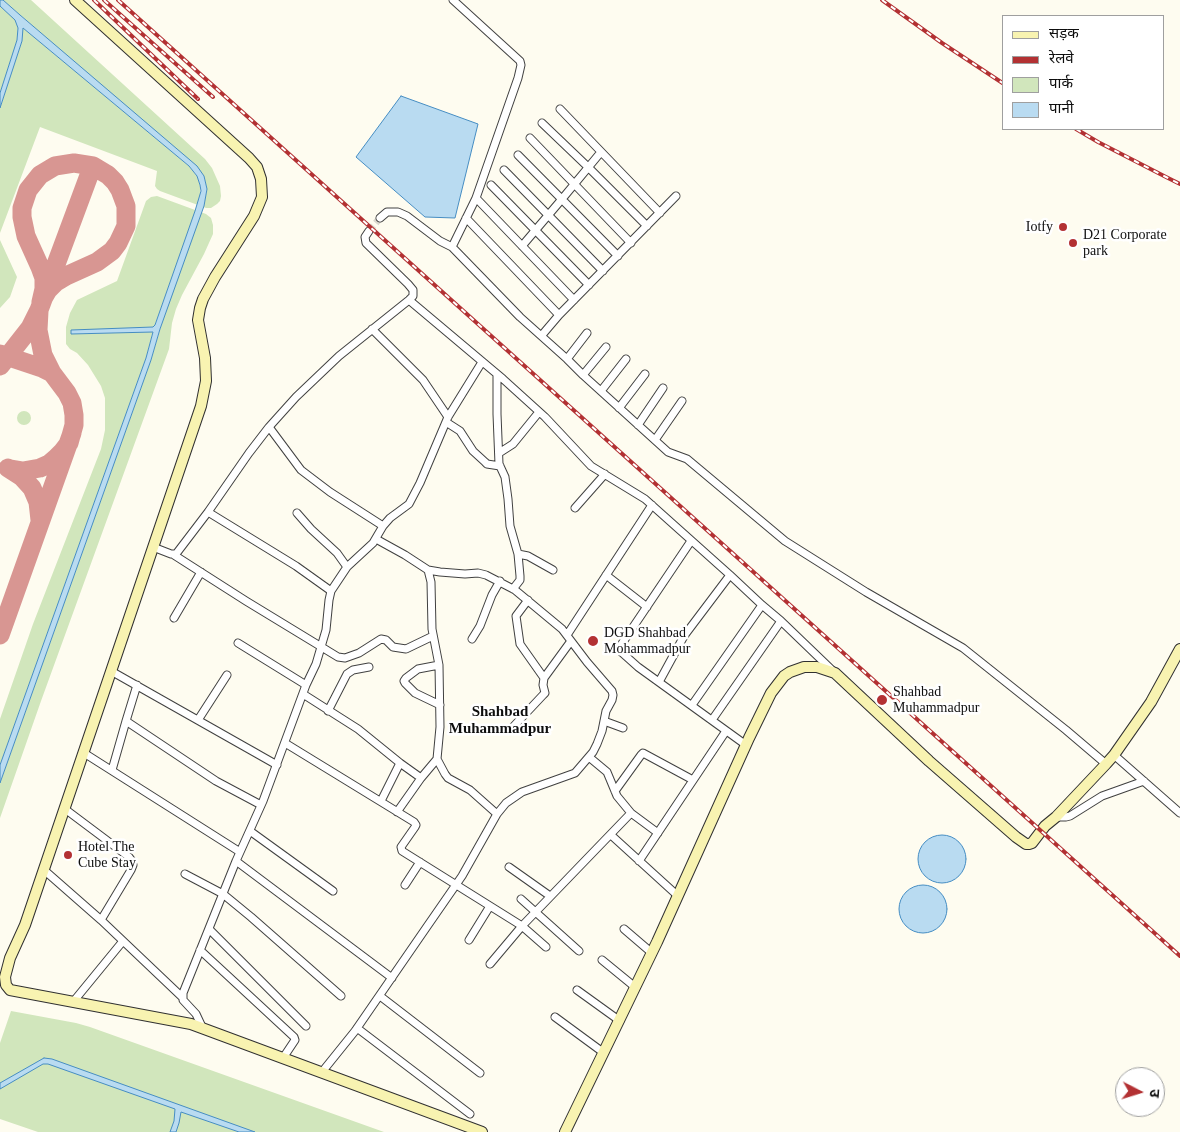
<!DOCTYPE html>
<meta charset="utf-8">
<style>
body{margin:0}
#map{position:relative;width:1180px;height:1132px;overflow:hidden;background:#fefcf0;font-family:"Times New Roman","Noto Sans Devanagari",serif}
canvas{display:block}
.legend{position:absolute;left:1002px;top:15px;width:162px;height:115px;box-sizing:border-box;background:#fff;border:1px solid #9f9f9f;margin:0;padding:6px 9px;list-style:none;font-size:15px;color:#0e0e0e}
.legend li{display:flex;align-items:center;gap:10px;height:25px}
.legend b{width:25px;border:1px solid #9f9f9f}
.north{position:absolute;left:1115px;top:1067px;width:50px;height:50px;box-sizing:border-box;background:#fff;border:1px solid #9f9f9f;border-radius:50%;rotate:95deg;font-size:14px;font-weight:700;line-height:20px;text-align:center;color:#0e0e0e}
.north::after{content:'';display:block;margin:auto;width:18px;height:22px;background:#b33133;clip-path:polygon(50% 0,100% 100%,50% 72%,0 100%)}
</style>
<div id="map">
<canvas width="1180" height="1132"></canvas>
<ul class="legend">
<li><b style="height:6px;background:#f8f3b1"></b>सड़क</li>
<li><b style="height:6px;background:#b33133"></b>रेलवे</li>
<li><b style="height:14px;background:#d1e6bc"></b>पार्क</li>
<li><b style="height:14px;background:#b9dbf1"></b>पानी</li>
</ul>
<div class="north">उ</div>
</div>
<script>
const context = document.querySelector('canvas').getContext('2d');
context.lineJoin = 'round';
function fillPath(path, color) {
  context.fillStyle = color;
  context.fill(path, 'evenodd');
}
function toPath(rows) {
  const path = new Path2D();
  for (const r of rows) {
    if (r.length === 3) {
      path.moveTo(r[0] + r[2], r[1]);
      path.arc(r[0], r[1], r[2], 0, 2 * Math.PI);
      continue;
    }
    path.moveTo(r[0], r[1]);
    for (let i = 2; i < r.length; i += 2) path.lineTo(r[i], r[i + 1]);
  }
  return path;
}
function trace(path, color, width, dash) {
  context.strokeStyle = color;
  context.lineWidth = width;
  context.lineCap = dash ? 'butt' : 'round';
  context.setLineDash(dash || []);
  context.stroke(path);
}
function write(font, color, halo, rows, align = 'center') {
  context.font = font + ' "Times New Roman",serif';
  context.lineWidth = 5;
  context.setLineDash([]);
  context.textBaseline = 'middle';
  context.strokeStyle = halo;
  context.fillStyle = color;
  for (const [text, x, y, turn = 0] of rows) {
    context.save();
    context.translate(x, y);
    context.rotate((+turn || 0) * Math.PI / 180);
    context.textAlign = isNaN(turn) ? turn : align;
    if (halo) context.strokeText(text, 0, 0);
    context.fillText(text, 0, 0);
    context.restore();
  }
}
fillPath(toPath([
 [3,0,31,0,205,159,212,168,220,186,221,196,220,201,217,204,211,208,206,208,160,191,157,189,155,186,157,171,40,127,0,233,0,108,22,41,22,27,189,166,197,176,199,180,200,186,200,197,204,206,207,189,204,176],
 [0,6,15,19,18,28,17,40,0,93],
 [157,196,206,214,211,218,213,225,213,234,204,254,182,295,176,309,172,323,169,349,41,701,0,818,0,783,151,360,195,212,155,325,153,327,72,334,153,331,146,358,0,765,0,719,33,624,101,449,105,430,105,398,101,386,88,365,77,353,70,349,66,344,66,327,70,313,77,300,117,281,146,201,151,197],
 [0,240,17,277,10,297,0,308],
 [24,418,7],
 [11,1011,76,1023,90,1027,384,1132,38,1132,0,1119,0,1043]
]), '#d1e6bc');
const water = toPath([
 [0,0,3,0,20,15,197,166,204,176,207,189,204,206,160,329,151,360,0,783,0,765,146,358,153,332,71,334,71,330,153,327,155,325,195,211,201,191,200,185,197,176,189,166,23,28,22,41,0,108,0,93,17,40,18,28,15,20,0,6,0,0],
 [401,96,478,124,455,218,425,217,356,157,401,96],
 [942,859,24],
 [923,909,24],
 [44,1058,52,1059,255,1132,239,1132,181,1112,179,1123,176,1132,170,1132,174,1121,175,1109,48,1064,43,1064,0,1089,0,1083,44,1058]
]);
fillPath(water, '#b9dbf1');
trace(water, '#468dc2', 1);
trace(toPath([
 [74,163,93,166,108,175,115,182,120,190,126,206,126,226,118,243,112,251,97,262,66,276,56,282,48,290,41,302,44,289,44,278,40,267,26,236,22,217,22,208,28,190,40,175,55,166,74,163],
 [39,311,38,330,43,355,52,373],
 [0,354,42,368,52,373,67,393,72,403,74,415,74,425,69,443,62,452,56,458,49,464,40,468,23,471,11,469],
 [0,366,30,328,39,310,91,170],
 [8,468,22,477,32,488,38,502,40,520],
 [0,635,72,433]
]), '#d89692', 19);
trace(toPath([
 [369,231,380,218]
]), '#dad8ce', 7, [7, 3.5]);
const street = toPath([
 [560,109,660,213],
 [542,123,588,167,647,226],
 [530,138,631,243],
 [518,155,618,256],
 [504,170,603,271],
 [491,185,589,285],
 [476,198,574,300],
 [380,218,387,212,398,212,407,216,440,241,452,247,476,198,518,78,521,65,520,61,453,0],
 [466,218,559,315],
 [522,246,562,199,601,152],
 [452,247,520,317,567,359,583,375,668,452,687,459,785,541,866,592,963,648,1066,730,1106,764],
 [409,300,503,379,545,417,591,466,645,499,730,575,762,605,781,621,833,671],
 [372,329,423,380,448,417],
 [542,335,559,315,676,196],
 [567,359,587,333],
 [497,374,497,414,499,464,505,477,508,499,510,526,518,554,520,576,520,580,513,589],
 [583,375,606,347],
 [601,391,626,359],
 [619,408,645,374],
 [446,422,460,431,473,451,485,462,487,464,500,466],
 [638,425,663,388],
 [269,427,301,470,330,492,383,526],
 [655,440,682,401],
 [499,453,513,444,539,412],
 [575,508,605,474],
 [208,512,296,566,331,591],
 [297,513,311,529,337,553,347,567],
 [691,541,619,648,619,650,638,667,746,745],
 [153,547,171,554,176,554,208,512,249,453,269,427,296,397,339,356,409,300,413,296,413,290,408,284,366,243,365,237,369,231],
 [518,554,528,556,553,570],
 [174,555,246,601,338,657,345,658,359,653,381,639,386,640,393,647,406,649,433,636],
 [428,570,431,582,432,629,439,665,440,727,437,759,445,774,448,778,470,790,497,814],
 [606,575,647,607],
 [528,600,516,616,520,644,544,678],
 [174,618,201,572],
 [567,635,652,505],
 [472,639,480,626,492,595,500,581],
 [238,643,306,685],
 [439,665,418,669,406,678,404,681,405,683,415,693,440,705],
 [111,671,277,765],
 [659,682,684,636,730,575],
 [303,694,358,729,400,763,421,778],
 [692,705,762,605],
 [328,711,347,674,353,670,369,667],
 [198,720,227,675],
 [712,720,781,621],
 [126,721,216,781,261,805],
 [604,721,623,728],
 [512,728,543,695,545,693,543,685,544,678,571,641],
 [285,743,414,822,416,825,415,827,401,847,402,851,522,926,546,947],
 [84,753,240,852],
 [1114,755,1180,813],
 [589,757,607,772,617,796,631,813,658,833],
 [112,770,126,721,137,685],
 [615,791,641,755,643,753,693,780],
 [381,801,400,763],
 [65,809,129,857,132,861,133,865,131,870,101,920],
 [397,812,421,778,437,759],
 [1056,817,1066,817,1070,816,1102,796,1144,781],
 [250,831,333,891],
 [611,835,678,896],
 [236,861,392,978],
 [639,861,726,731],
 [509,867,550,896],
 [44,870,101,920,182,997],
 [185,874,223,894,251,917,341,996],
 [405,885,420,862],
 [521,899,579,951],
 [209,929,306,1026],
 [624,929,652,953],
 [469,940,490,906],
 [200,950,294,1037,295,1040,283,1058],
 [602,960,635,987],
 [490,964,522,926,631,813],
 [577,990,620,1021],
 [380,996,480,1073],
 [73,1002,123,941],
 [555,1017,604,1053],
 [357,1028,470,1114],
 [203,1029,196,1014,183,1000,183,993,236,861,263,801,306,685,316,664,326,630,329,600,331,591,347,567,373,543,383,526,390,518,409,504,420,483,448,417,482,362],
 [322,1072,355,1031,426,928,462,876,497,814,506,803,522,792,575,773,593,752,597,744,602,731,606,711,612,700,613,695,612,691,587,662,562,629,515,590,486,575,478,573,465,574,440,572,428,570,405,555,376,539]
]);
const secondary = toPath([
 [75,0,249,158,257,167,261,179,262,197,254,216,215,277,203,299,200,308,198,320,205,358,206,381,201,406,25,925,10,958,5,977,6,985,10,990,191,1024,482,1132],
 [565,1132,657,942,749,738,771,693,784,676,790,672,804,667,817,667,835,673,929,761,1016,837,1026,844,1029,844,1032,843,1045,826,1056,817,1106,764,1114,755,1151,702,1180,649]
]);
trace(street, '#414141', 9);
trace(secondary, '#303030', 12);
trace(street, '#fff', 7);
trace(secondary, '#f8f3b1', 10);
const rail = toPath([
 [94,0,198,99],
 [104,0,213,97],
 [118,0,1180,956],
 [882,0,942,43,1004,84],
 [1076,129,1098,142,1166,177,1180,184]
]);
trace(rail, '#b33133', 4);
trace(rail, '#fff', 2, [5.5]);
for (const [x, y, r, color] of [
 [1063,227,5,"#b33133"],
 [1073,243,5,"#b33133"],
 [593,641,6,"#b33133"],
 [882,700,6,"#b33133"],
 [68,855,5,"#b33133"]
]) {
  const dot = new Path2D();
  dot.arc(x, y, r, 0, 2 * Math.PI);
  context.fillStyle = color;
  context.fill(dot);
  trace(dot, '#fff', 2);
}
write('14px', '#0e0e0e', '#fff', [
 ["Iotfy",1053,227,"right"],
 ["D21 Corporate",1083,235],
 ["park",1083,251],
 ["DGD Shahbad",604,633],
 ["Mohammadpur",604,649],
 ["Shahbad",893,692],
 ["Muhammadpur",893,708],
 ["Hotel The",78,847],
 ["Cube Stay",78,863]
], 'left');
write('bold 15px', '#0e0e0e', '#fff', [
 ["Shahbad",500,712],
 ["Muhammadpur",500,729]
]);
</script>
